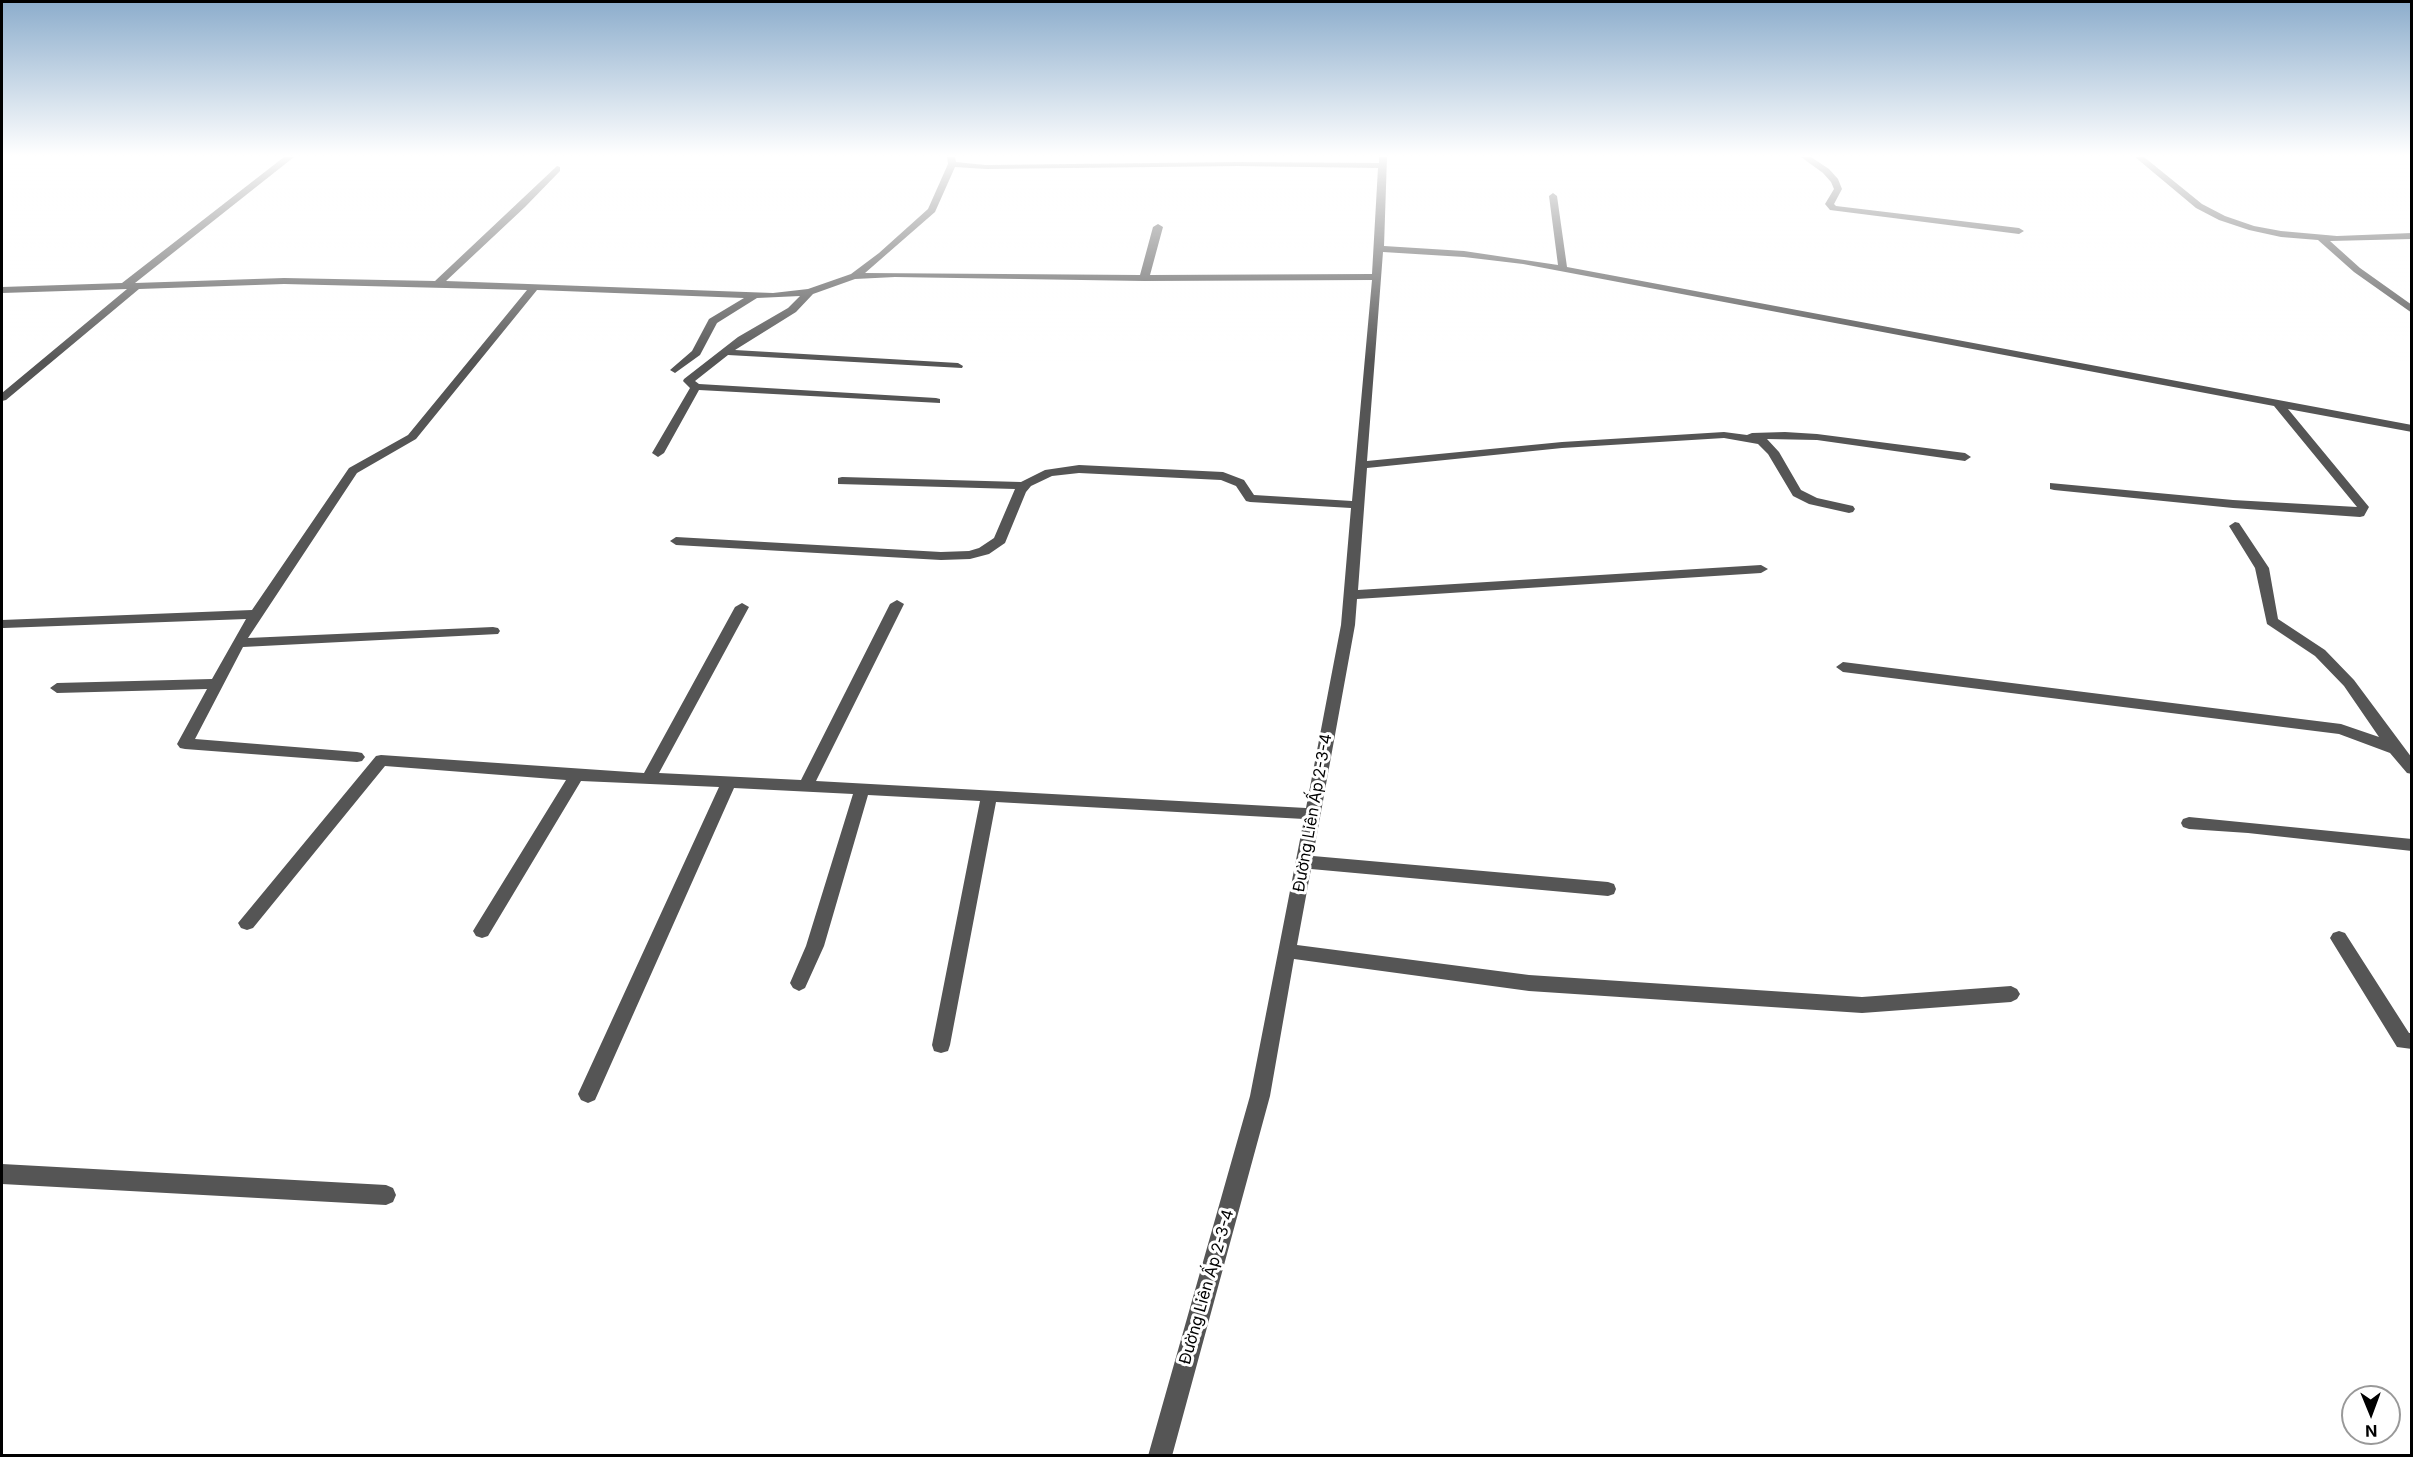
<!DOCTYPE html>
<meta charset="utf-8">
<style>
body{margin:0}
#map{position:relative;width:2413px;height:1457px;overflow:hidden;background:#fff;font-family:Inter,sans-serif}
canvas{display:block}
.frame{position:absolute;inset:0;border:3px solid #000;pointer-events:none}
.north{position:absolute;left:2341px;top:1385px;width:60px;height:60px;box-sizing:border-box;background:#fff;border:2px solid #999;border-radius:50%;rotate:179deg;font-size:16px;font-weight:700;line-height:24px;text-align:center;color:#000}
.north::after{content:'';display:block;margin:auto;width:21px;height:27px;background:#000;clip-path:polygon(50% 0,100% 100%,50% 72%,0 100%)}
</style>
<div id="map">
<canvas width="2413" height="1457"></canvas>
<div class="frame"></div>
<div class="north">N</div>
</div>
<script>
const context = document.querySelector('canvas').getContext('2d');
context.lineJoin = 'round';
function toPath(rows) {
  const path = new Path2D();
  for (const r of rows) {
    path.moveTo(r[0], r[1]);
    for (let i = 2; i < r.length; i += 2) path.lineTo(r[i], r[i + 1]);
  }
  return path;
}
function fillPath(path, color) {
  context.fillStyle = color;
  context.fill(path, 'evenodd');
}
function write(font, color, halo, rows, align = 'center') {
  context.font = font + ' Inter,sans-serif';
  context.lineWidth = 6;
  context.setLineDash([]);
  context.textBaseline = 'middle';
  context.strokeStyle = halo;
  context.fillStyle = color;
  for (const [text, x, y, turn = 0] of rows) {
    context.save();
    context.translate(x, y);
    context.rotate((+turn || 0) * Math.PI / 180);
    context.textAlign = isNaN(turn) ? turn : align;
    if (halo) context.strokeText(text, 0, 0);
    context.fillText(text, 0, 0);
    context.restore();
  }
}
fillPath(toPath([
 [284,157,294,157,135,283,284,278,435,281,557,166,560,167,560,171,525,207,446,281,773,293,808,289,851,274,879,253,928,209,948,164,947,157,955,157,956,162,986,165,1238,162,1379,163,1379,157,1387,157,1384,246,1464,251,1558,265,1549,196,1553,193,1557,196,1567,267,2412,425,2412,432,2288,409,2369,507,2364,516,2360,517,2233,508,2054,490,2050,489,2050,483,2233,500,2357,507,2274,406,1523,264,1464,257,1383,252,1367,461,1562,442,1724,432,1747,435,1752,433,1785,432,1817,434,1965,453,1971,457,1965,461,1817,440,1767,439,1779,452,1801,490,1817,498,1853,506,1855,509,1853,512,1849,513,1809,504,1793,496,1768,454,1758,444,1724,438,1562,448,1367,468,1358,590,1761,565,1768,569,1761,573,1357,599,1355,625,1313,856,1608,882,1614,884,1616,889,1614,894,1608,896,1311,869,1297,945,1529,975,1862,997,2011,986,2017,989,2020,994,2017,999,2011,1002,1862,1013,1529,991,1294,959,1270,1096,1172,1456,1148,1456,1250,1096,1304,819,996,802,950,1045,948,1051,941,1053,934,1051,932,1045,980,801,868,795,824,946,805,988,799,991,793,988,790,983,806,946,853,794,734,788,595,1100,588,1103,581,1100,578,1094,719,787,581,781,488,936,482,938,476,936,473,931,476,926,566,780,385,766,253,928,247,930,241,928,238,923,376,756,381,755,644,773,735,607,742,603,749,607,659,773,801,780,890,604,897,600,904,604,816,781,1306,808,1341,625,1351,508,1250,502,1246,501,1236,486,1221,480,1079,473,1052,476,1031,486,1026,492,1005,543,989,554,970,559,941,560,676,545,670,541,676,537,941,552,969,551,979,548,994,538,1015,489,838,484,838,478,842,477,1021,482,1045,470,1079,465,1223,472,1244,480,1254,495,1352,501,1372,280,1144,281,895,277,855,279,813,294,796,312,735,350,958,363,963,366,962,368,728,355,695,381,699,384,936,398,940,399,940,403,699,390,664,453,658,457,652,453,690,388,683,381,684,379,738,337,788,308,800,296,757,298,717,323,700,355,675,373,670,370,692,351,709,319,744,298,537,290,416,439,357,473,248,638,493,627,498,628,500,631,498,634,243,647,195,739,357,752,362,753,365,757,362,761,357,762,185,749,180,748,177,744,207,689,57,693,50,688,57,683,212,679,246,619,4,628,2,628,2,620,252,610,349,468,408,435,527,290,284,284,139,289,6,400,2,401,2,393,127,289,2,293,2,287,122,283,284,157],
 [1238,166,1378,168,1372,274,1150,275,1163,227,1158,224,1153,227,1140,275,865,273,935,212,955,167,986,169,1238,166],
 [1801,157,1811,157,1829,169,1838,179,1842,189,1834,204,1836,206,2019,228,2024,231,2019,234,1830,210,1825,204,1834,189,1831,182,1823,173,1801,157],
 [2135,157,2144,157,2202,204,2225,216,2254,226,2281,231,2337,236,2412,233,2412,239,2330,241,2360,268,2412,305,2412,313,2354,272,2318,240,2281,237,2249,230,2219,220,2196,208,2135,157],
 [2235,522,2239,523,2269,568,2278,619,2325,650,2354,680,2412,758,2412,774,2407,773,2390,753,2339,734,1843,672,1836,667,1843,662,2341,724,2379,737,2344,686,2315,656,2267,624,2255,568,2229,526,2235,522],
 [2189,817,2412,839,2412,851,2248,833,2189,829,2183,827,2181,823,2183,819,2189,817],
 [2339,931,2345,933,2409,1033,2412,1033,2412,1049,2397,1047,2333,943,2330,938,2333,933,2339,931],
 [2,1164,386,1185,393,1188,396,1195,393,1202,386,1205,2,1184,2,1164]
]), '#555');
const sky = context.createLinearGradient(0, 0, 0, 361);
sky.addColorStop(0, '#8cadcc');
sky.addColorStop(0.43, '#fff');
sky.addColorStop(1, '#ffffff00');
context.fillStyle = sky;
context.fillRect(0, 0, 2413, 361);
write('16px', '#000', '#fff', [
 ["Đường Liên Ấp 2-3-4",1313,813,-80],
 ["Đường Liên Ấp 2-3-4",1207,1287,-74]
]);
</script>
